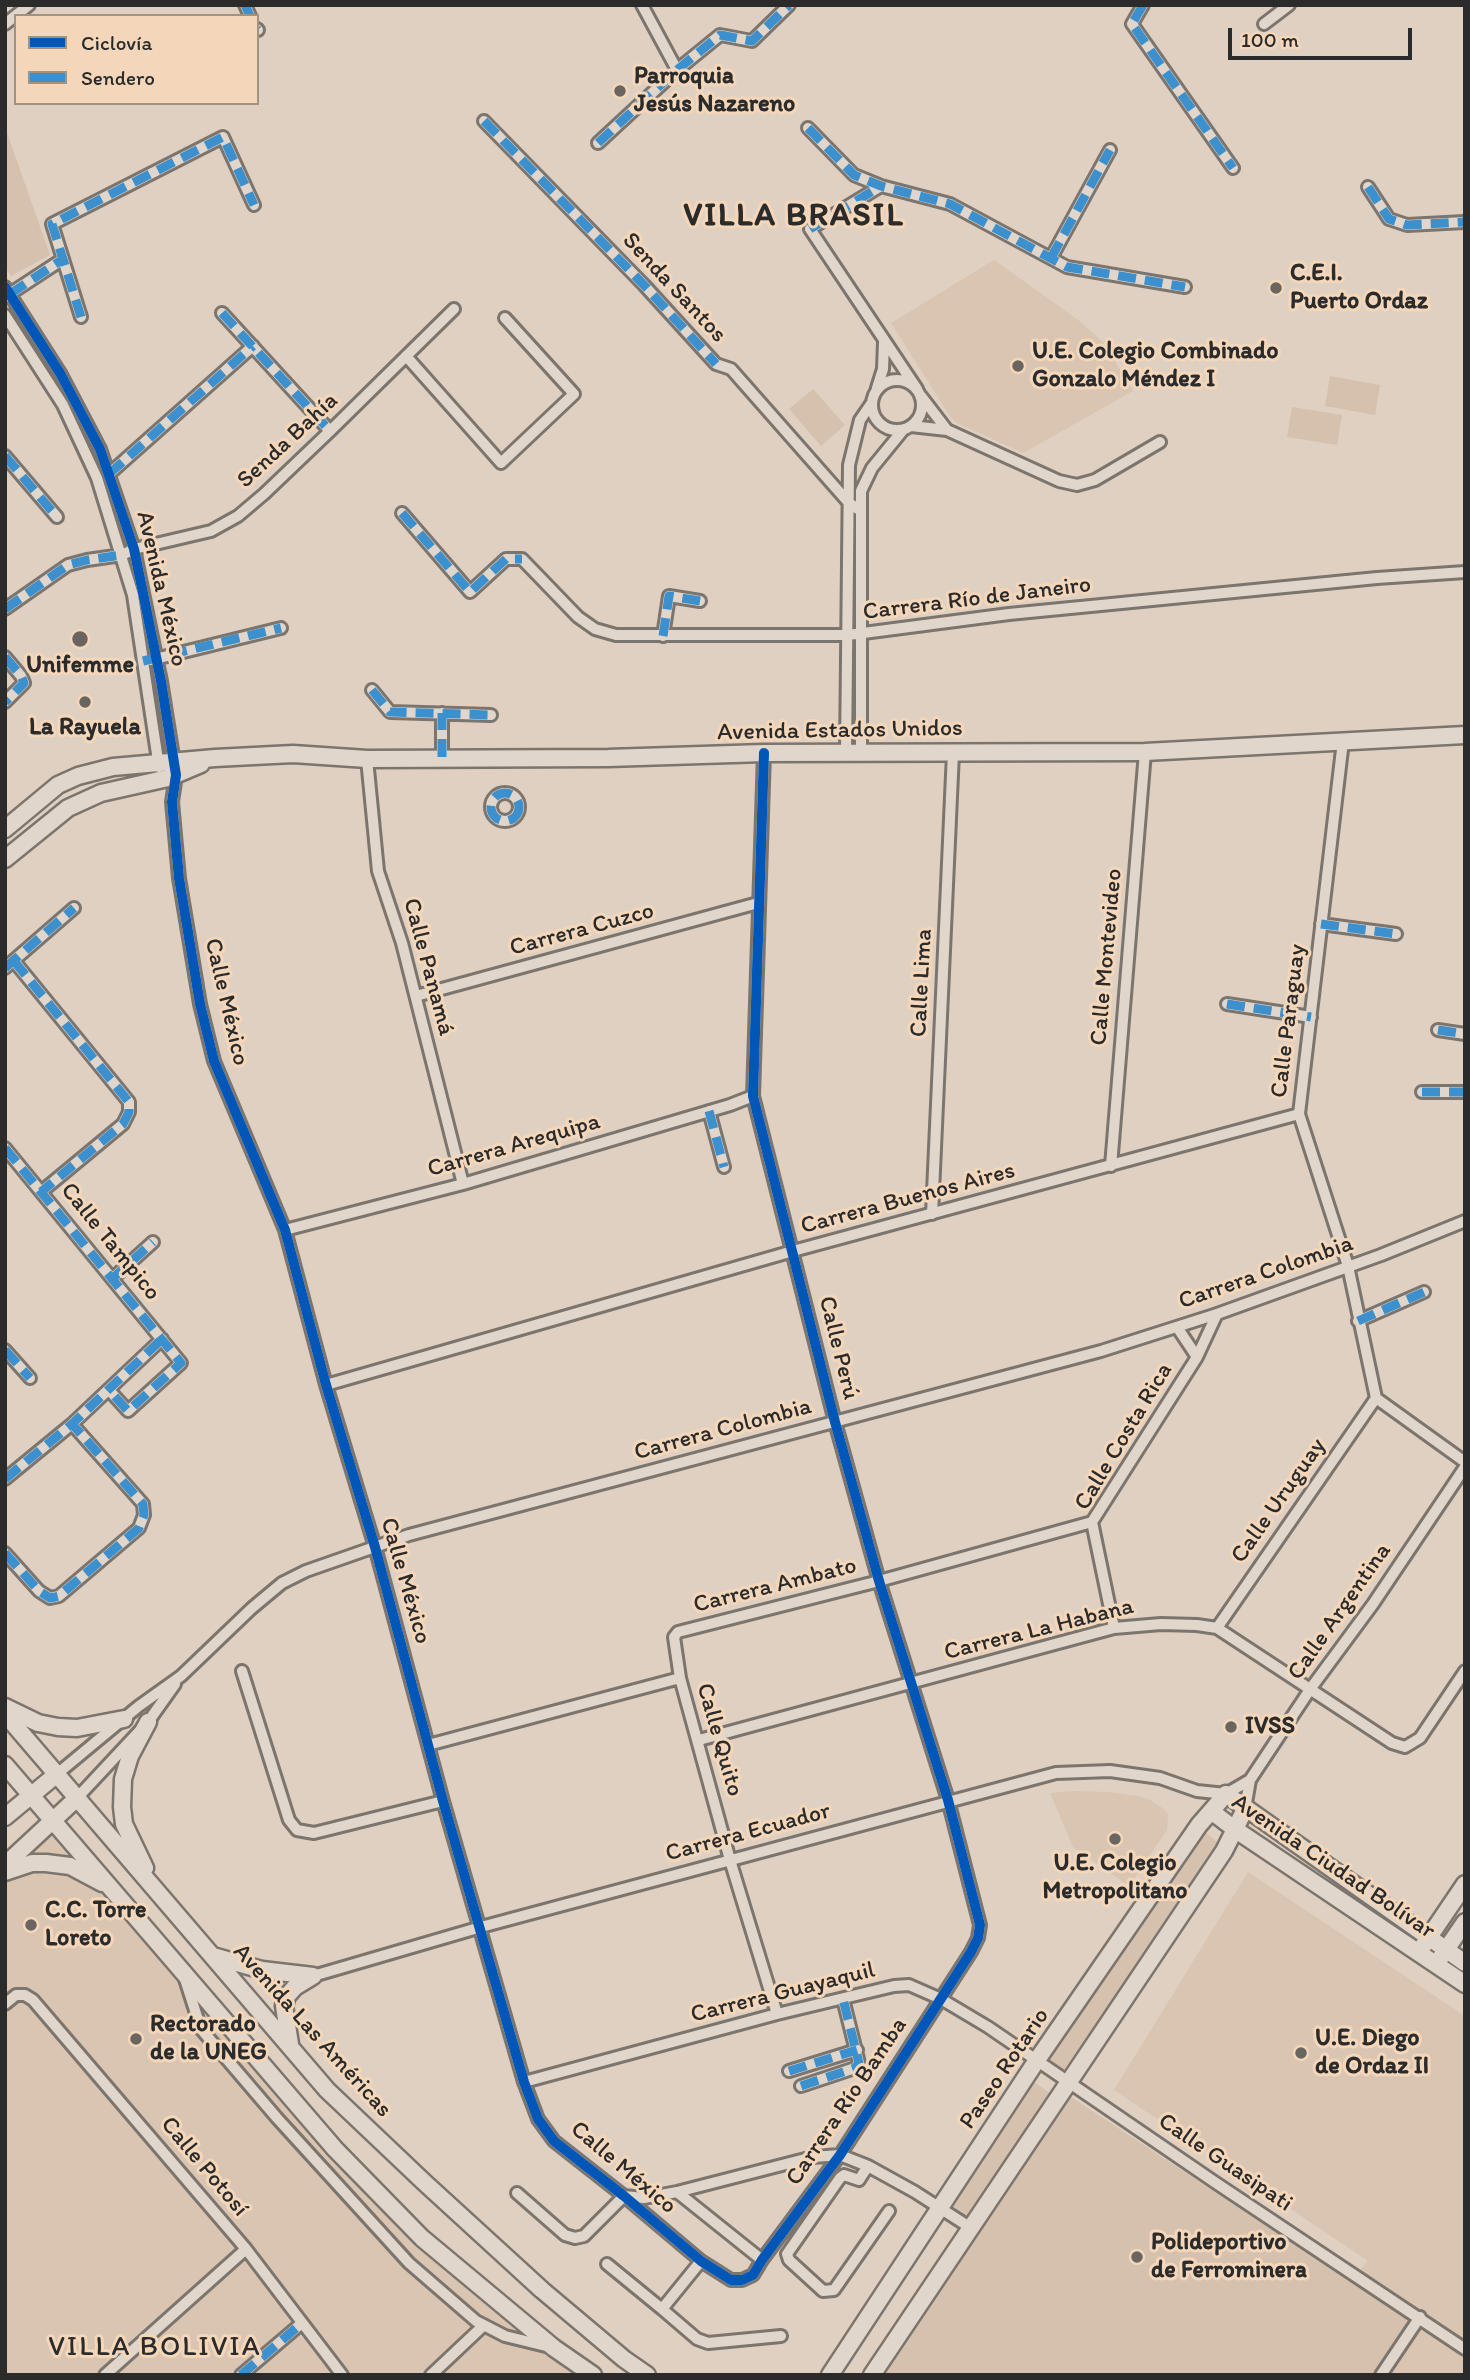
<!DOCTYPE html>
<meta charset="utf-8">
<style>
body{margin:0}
#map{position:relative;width:1470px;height:2380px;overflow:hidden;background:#dfd0c1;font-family:Itim,sans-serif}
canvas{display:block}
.frame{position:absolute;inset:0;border:7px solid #2b2b2b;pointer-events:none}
.legend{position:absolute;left:14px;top:14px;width:245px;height:91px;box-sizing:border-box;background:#f4d7ba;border:2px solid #a49281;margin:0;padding:9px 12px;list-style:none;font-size:21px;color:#2b2b2b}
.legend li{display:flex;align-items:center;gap:14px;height:35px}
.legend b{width:35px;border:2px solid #a49281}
.scale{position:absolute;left:1228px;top:28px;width:184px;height:32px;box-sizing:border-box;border:4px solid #2b2b2b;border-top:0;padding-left:9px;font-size:21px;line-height:24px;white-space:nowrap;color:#2b2b2b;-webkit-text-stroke:5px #f4d7ba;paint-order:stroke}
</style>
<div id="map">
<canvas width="1470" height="2380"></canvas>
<div class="frame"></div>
<ul class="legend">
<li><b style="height:9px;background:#0057b8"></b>Ciclovía</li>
<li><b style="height:9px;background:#3b90cd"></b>Sendero</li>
</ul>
<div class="scale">100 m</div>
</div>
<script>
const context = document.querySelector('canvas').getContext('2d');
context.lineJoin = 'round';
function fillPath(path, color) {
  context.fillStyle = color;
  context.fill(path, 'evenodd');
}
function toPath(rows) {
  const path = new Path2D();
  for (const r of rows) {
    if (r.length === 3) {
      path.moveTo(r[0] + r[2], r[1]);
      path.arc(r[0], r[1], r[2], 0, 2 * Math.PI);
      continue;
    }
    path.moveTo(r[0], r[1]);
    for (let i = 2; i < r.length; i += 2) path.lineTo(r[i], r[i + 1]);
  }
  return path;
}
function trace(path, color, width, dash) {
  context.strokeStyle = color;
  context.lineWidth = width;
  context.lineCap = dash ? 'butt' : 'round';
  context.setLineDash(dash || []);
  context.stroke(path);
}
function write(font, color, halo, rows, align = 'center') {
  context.font = font + ' Itim,sans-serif';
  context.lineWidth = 6;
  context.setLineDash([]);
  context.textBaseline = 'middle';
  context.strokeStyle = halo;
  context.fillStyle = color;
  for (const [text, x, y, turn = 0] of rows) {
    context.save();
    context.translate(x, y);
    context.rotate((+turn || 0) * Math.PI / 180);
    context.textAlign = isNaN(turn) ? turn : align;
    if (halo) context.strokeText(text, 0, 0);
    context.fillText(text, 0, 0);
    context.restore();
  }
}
fillPath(toPath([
 [994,260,1077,319,1103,342,1133,391,1023,453,957,423,951,418,891,323],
 [1074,1791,1107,1792,1138,1796,1150,1800,1164,1809,1168,1815,1167,1830,1129,1886,1073,1847,1050,1793],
 [54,1820,422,2238,593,2375,5,2375,5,1865],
 [1248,1872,1465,2016,1465,2375,1381,2375,1420,2317,1356,2275,1368,2261,1114,2090]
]), '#d9c5b1');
fillPath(toPath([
 [5,127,50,255,11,276,5,267],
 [1330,376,1380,385,1375,415,1325,406],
 [813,389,845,425,821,446,789,409],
 [1292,407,1342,415,1337,445,1287,437],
 [1204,1831,1219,1844,1120,1990,1063,2071,1046,2061],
 [1031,2080,1051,2094,968,2217,949,2204],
 [1068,2095,1409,2320,1371,2375,882,2375]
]), '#d5c1ad');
const street = toPath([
 [245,5,250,16],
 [642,5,677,70],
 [1143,5,1132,24,1233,168],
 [5,24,29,5],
 [1264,24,1289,5],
 [257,29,258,30],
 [484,121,644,285,716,364,731,369,849,503,861,511],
 [808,128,854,175,881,186,950,204,1067,267,1185,287],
 [598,143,677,70,720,35,752,41,789,5],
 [881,186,810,229,917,389],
 [1368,187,1389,219,1407,225,1465,222],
 [1051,258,1110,150],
 [5,287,60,373,100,449,134,549,161,681,176,775,172,802,179,878,200,1004,214,1061,285,1230,326,1385,375,1547,443,1801,524,2082,538,2119,554,2141,624,2196,701,2261,731,2280,742,2280,753,2275,762,2260,840,2155,971,1952,978,1938,980,1925,948,1800,879,1581,835,1422,753,1096,764,753],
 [5,297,63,259],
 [222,313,330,431],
 [5,315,63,405,97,478,133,595,159,767],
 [81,317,52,224,223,137,254,205],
 [406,356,501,463,574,394,505,318],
 [897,405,25],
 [877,388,883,369,884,342],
 [921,396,947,430],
 [911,426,947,430,1059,481,1077,485,1095,480,1160,442],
 [5,456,57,517],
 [109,474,253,346],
 [402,513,470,592,506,559,522,559,578,617,595,629,616,635,848,635,1009,614,1377,578,1465,572],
 [5,609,68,565,87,560,122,555,134,549,211,531,238,516,264,494,330,431,454,309],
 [663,636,669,596,700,601],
 [5,657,21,676,24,683,5,702],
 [151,660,281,628],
 [372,690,390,712,491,715],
 [1343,741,1299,1114,1348,1266,1376,1398,1465,1462],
 [846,754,849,465,860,420,871,404],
 [861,754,861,491,872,468,903,430],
 [442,757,442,713],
 [367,759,378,871,402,943,463,1184],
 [505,807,14],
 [1321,924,1396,934],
 [14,961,129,1102,129,1112,123,1124,41,1192],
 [5,968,74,908],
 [416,996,758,903],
 [1227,1004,1311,1017],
 [1438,1030,1465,1034],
 [1422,1092,1465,1092],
 [709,1111,724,1167],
 [5,1148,181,1363,128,1411,109,1390],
 [1111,1166,1145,752],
 [932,1214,953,753],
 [285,1230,463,1184,730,1105,753,1096],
 [112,1279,153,1242],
 [1358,1321,1424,1292],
 [1177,1327,1197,1357],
 [5,1350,30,1378],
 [326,1385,793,1251,1299,1114],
 [5,1479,72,1424,162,1339],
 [5,1553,39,1591,50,1598,59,1596,139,1528,144,1515,143,1504,72,1424],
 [1114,1628,1092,1522,1197,1357,1217,1314],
 [1217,1628,1376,1398],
 [242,1671,289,1820,297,1830,314,1833,443,1801],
 [699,1740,1114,1628,1161,1624,1197,1625,1217,1628,1392,1743,1405,1747,1420,1738,1465,1671],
 [428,1745,680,1678],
 [57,1774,139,1706,181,1676,252,1608,282,1583,306,1571,409,1535,1101,1351,1217,1314,1381,1255,1465,1221],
 [77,1798,148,1722,175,1684],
 [1245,1809,1250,1780],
 [184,1976,201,2029,277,2118,409,2263,476,2321,505,2336,550,2347],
 [313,1976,481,1927,1056,1773,1110,1771,1160,1778,1197,1791,1226,1794,1250,1780,1311,1688,1373,1604,1465,1467],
 [5,2004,16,1995,25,1995,33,2000,246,2249,342,2375],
 [777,2014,730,1860,680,1678,674,1637,678,1632,879,1581,1092,1522],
 [789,2071,857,2050],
 [524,2082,777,2014,894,1986,909,1985,941,1999,988,2027,1216,2183,1465,2349],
 [801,2086,855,2068,859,2063,843,1999],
 [868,2166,859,2180,844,2175,840,2178,787,2254,789,2260,823,2291,834,2290,889,2211],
 [677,2192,762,2260],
 [517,2193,565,2235,575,2238,584,2236,624,2196,644,2198,677,2192,813,2157,840,2155,868,2166,915,2192,971,2228],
 [701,2261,662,2309,697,2339,708,2343,781,2336],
 [607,2264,662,2309],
 [105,2375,246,2249],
 [241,2375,302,2323],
 [431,2375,484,2325],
 [1381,2375,1420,2317]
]);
const secondary = toPath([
 [5,829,58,785,78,776,113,767,215,758,293,754,367,759,608,758,764,753,1145,752,1465,735],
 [5,859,68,808,101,793,168,778,201,764],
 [5,1707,38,1723,58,1727,77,1728,124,1719],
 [5,1714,327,2090,425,2183,542,2290,624,2359,647,2375],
 [5,1765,335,2149,422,2238,554,2348,593,2375],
 [1211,1811,1236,1830,1465,1984],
 [5,1817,57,1774],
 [5,1865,77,1798],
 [145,1868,124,1824,122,1807,123,1779,130,1756,148,1722],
 [5,1872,32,1863,46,1863,70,1866,102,1883],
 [1423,1946,1465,1884],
 [213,1956,262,1970,313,1976],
 [1441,1957,1465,1922],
 [290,2044,284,2006,287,1996,295,1987,313,1976],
 [830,2375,1037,2060,1199,1825,1226,1794,1465,1963],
 [872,2375,1224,1851,1245,1809]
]);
trace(street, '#7c756e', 16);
trace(secondary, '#7c756e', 21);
trace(street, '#e1d6cb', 10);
trace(secondary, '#e1d6cb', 16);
trace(toPath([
 [245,5,250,16],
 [1143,5,1132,24,1233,168],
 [257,29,258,30],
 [484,121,644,285,716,364],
 [808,128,854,175,881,186,950,204,1067,267,1185,287],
 [598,143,677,70,720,35,752,41,789,5],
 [1368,187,1389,219,1407,225,1465,222],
 [810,229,881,186],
 [1051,258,1110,150],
 [10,294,63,259],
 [222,313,330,431],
 [81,317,52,224,223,137,254,205],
 [5,456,57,517],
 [109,474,253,346],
 [402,513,470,592,506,559,522,559],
 [5,609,68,565,87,560,122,555],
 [663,636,669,596,700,601],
 [5,657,21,676,24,683,5,702],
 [143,661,281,628],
 [372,690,390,712,491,715],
 [442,757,442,713],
 [505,807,14],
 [1321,924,1396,934],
 [14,961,129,1102,129,1112,123,1124,41,1192],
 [5,968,74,908],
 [1227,1004,1311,1017],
 [1438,1030,1465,1034],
 [1422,1092,1465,1092],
 [709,1111,724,1167],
 [5,1148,181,1363,128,1411,109,1390],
 [112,1279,153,1242],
 [1358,1321,1424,1292],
 [5,1350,30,1378],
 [5,1479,72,1424,162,1339],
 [5,1553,39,1591,50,1598,59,1596,139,1528,144,1515,143,1504,72,1424],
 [789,2071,857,2050],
 [801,2086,855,2068,859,2063,843,1999],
 [241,2375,302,2323]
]), '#3b90cd', 9, [18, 9]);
trace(toPath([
 [5,287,60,373,100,449,134,549,161,681,176,775,172,802,179,878,200,1004,214,1061,285,1230,326,1385,375,1547,443,1801,524,2082,538,2119,554,2141,624,2196,701,2261,731,2280,742,2280,753,2275,762,2260,840,2155,971,1952,978,1938,980,1925,948,1800,879,1581,835,1422,753,1096,764,753]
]), '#0057b8', 10);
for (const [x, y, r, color] of [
 [620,91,7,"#6a6560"],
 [1276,288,7,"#6a6560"],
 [1018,366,7,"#6a6560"],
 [80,639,9,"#6a6560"],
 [85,702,7,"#6a6560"],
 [1231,1727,7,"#6a6560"],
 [1115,1839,7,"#6a6560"],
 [31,1925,7,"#6a6560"],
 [136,2039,7,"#6a6560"],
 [1301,2053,7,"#6a6560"],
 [1137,2257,7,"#6a6560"]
]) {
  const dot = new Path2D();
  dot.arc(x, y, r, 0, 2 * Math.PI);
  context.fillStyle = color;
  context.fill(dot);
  trace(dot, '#f4d7ba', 2.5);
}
write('bold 24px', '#2b2b2b', '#f4d7ba', [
 ["Parroquia",634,77],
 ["Jesús Nazareno",634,105],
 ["C.E.I.",1290,274],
 ["Puerto Ordaz",1290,302],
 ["U.E. Colegio Combinado",1032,352],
 ["Gonzalo Méndez I",1032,380],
 ["Unifemme",80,666,"center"],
 ["La Rayuela",85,728,"center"],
 ["IVSS",1245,1727],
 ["U.E. Colegio",1115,1864,"center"],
 ["Metropolitano",1115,1892,"center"],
 ["C.C. Torre",45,1911],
 ["Loreto",45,1939],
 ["Rectorado",150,2025],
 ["de la UNEG",150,2053],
 ["U.E. Diego",1315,2039],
 ["de Ordaz II",1315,2067],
 ["Polideportivo",1151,2243],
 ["de Ferrominera",1151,2271]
], 'left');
write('24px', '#2b2b2b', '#f4d7ba', [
 ["Senda Santos",674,288,47],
 ["Senda Bahía",288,441,-43],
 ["Avenida México",161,589,77],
 ["Carrera Río de Janeiro",977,599,-7],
 ["Avenida Estados Unidos",840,731,-1],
 ["Carrera Cuzco",582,930,-15],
 ["Calle Montevideo",1107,957,-85],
 ["Calle Panamá",428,967,75],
 ["Calle Lima",922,983,-87],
 ["Calle México",226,1002,77],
 ["Calle Paraguay",1289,1021,-83],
 ["Carrera Arequipa",514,1146,-16],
 ["Carrera Buenos Aires",908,1199,-15],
 ["Calle Tampico",110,1242,51],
 ["Carrera Colombia",1266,1273,-19],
 ["Calle Perú",838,1348,76],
 ["Carrera Colombia",723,1430,-15],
 ["Calle Costa Rica",1124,1437,-59],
 ["Calle Uruguay",1279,1501,-55],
 ["Calle México",405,1581,74],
 ["Carrera Ambato",775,1586,-14],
 ["Calle Argentina",1340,1612,-55],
 ["Carrera La Habana",1039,1630,-14],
 ["Calle Quito",719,1740,74],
 ["Carrera Ecuador",748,1833,-15],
 ["Avenida Ciudad Bolívar",1333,1867,34],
 ["Carrera Guayaquil",783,1993,-14],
 ["Avenida Las Américas",312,2031,48],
 ["Paseo Rotario",1005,2069,-56],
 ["Carrera Río Bamba",847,2102,-56],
 ["Calle Guasipati",1225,2163,34],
 ["Calle Potosí",204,2167,50],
 ["Calle México",623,2168,40]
]);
context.letterSpacing = '2px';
write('28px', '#2b2b2b', '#f4d7ba', [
 ["VILLA BOLIVIA",155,2348]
]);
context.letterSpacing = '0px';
context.letterSpacing = '2px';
write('bold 32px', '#2b2b2b', '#f4d7ba', [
 ["VILLA BRASIL",794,217]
]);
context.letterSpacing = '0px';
</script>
